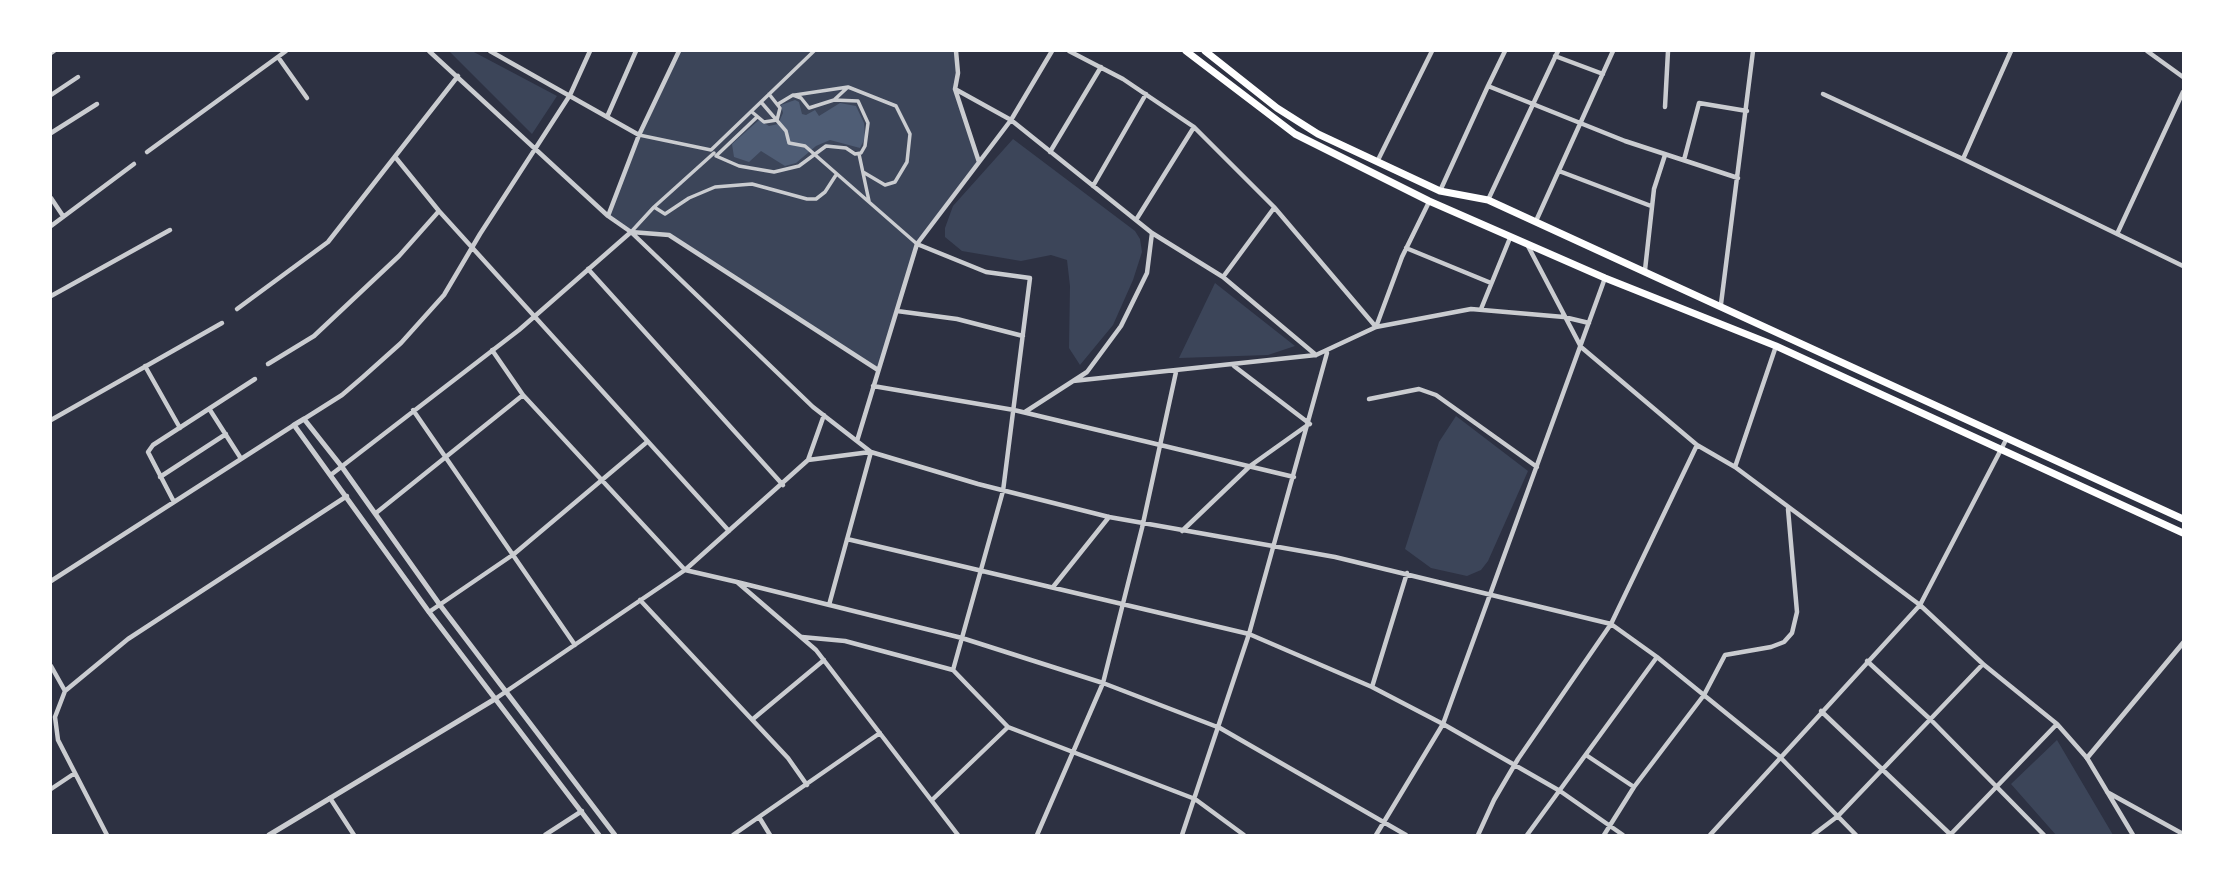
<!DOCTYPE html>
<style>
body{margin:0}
#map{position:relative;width:2234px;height:886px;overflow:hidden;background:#2d3142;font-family:"Crimson Pro",serif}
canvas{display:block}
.frame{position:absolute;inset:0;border:52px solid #fff;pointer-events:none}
</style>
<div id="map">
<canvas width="2234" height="886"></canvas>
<div class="frame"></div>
</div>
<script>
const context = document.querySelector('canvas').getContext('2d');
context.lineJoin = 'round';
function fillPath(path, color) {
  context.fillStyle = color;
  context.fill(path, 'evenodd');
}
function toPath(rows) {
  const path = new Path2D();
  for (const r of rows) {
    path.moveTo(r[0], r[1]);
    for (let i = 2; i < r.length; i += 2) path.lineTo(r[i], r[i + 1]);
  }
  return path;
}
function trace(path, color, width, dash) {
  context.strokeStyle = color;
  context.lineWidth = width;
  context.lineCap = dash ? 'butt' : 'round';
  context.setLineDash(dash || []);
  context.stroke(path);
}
fillPath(toPath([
 [449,51,472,51,557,96,532,134],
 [679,51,956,51,958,61,955,89,979,163,917,244,878,370,669,235,631,232,608,216,639,135],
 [1013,139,1135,231,1140,239,1142,252,1133,280,1113,325,1080,365,1069,348,1070,286,1067,260,1051,255,1021,261,962,251,945,237,945,228,953,206],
 [1215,283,1295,346,1268,355,1179,358],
 [1456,416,1528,471,1488,561,1481,570,1467,576,1431,568,1405,549,1439,442],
 [2057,740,2113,835,2056,835,2011,784]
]), '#3c4559');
fillPath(toPath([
 [795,100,799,102,802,114,806,115,815,110,819,116,840,103,856,106,864,123,865,138,860,148,830,140,816,146,796,163,785,166,761,151,749,162,734,157,732,144,759,120,769,126,778,124,783,113,781,105]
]), '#4f5d75');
trace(toPath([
 [848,87,896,106,910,134,907,162,895,182,885,185,863,172],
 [795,95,848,87,834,100],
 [761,102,786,131,789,143,805,146,917,244],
 [752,112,764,122,777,120,780,108,769,94],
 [757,117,716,156,739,166,774,172,799,166,826,146,846,148,855,154,861,153,865,146,868,123,858,101,834,100,809,108,801,98,793,95,778,104],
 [639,135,711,150,814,51],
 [859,154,869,201],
 [654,207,714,153],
 [631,232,654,207,665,214,689,198,715,187,752,184,807,199,816,199,825,192,836,175]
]), '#caccd0', 3.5);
trace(toPath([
 [429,51,608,216,631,232,813,407,871,452,978,484,1109,517,1335,557,1611,624,1657,657,1779,756,1856,835],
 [490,51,639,135],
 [956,51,958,73,955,89,979,162],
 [1069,51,1123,79,1194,127,1136,220],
 [2147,51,2183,77],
 [51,53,54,51],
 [1555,56,1603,74],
 [278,57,307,98],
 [1488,86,1505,51],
 [955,89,1011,120,1052,51],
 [1823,94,1963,159,2011,51],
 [51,95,78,77],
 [1665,107,1668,51],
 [607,117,636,51],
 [1194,127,1274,207,1376,327,1402,257,1429,202],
 [51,133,97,104],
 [147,152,286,51],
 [1050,152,1101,67],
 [396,158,439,211,729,531],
 [1963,159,2183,266],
 [1378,160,1432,51],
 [1684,160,1699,103,1747,111],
 [1559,171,1651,206],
 [1093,186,1146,94],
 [1440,191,1488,86,1625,141,1738,178],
 [51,198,63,216],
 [1488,200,1558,51],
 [608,216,639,135,679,51],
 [1536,221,1613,51],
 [51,226,134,164],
 [2117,234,2183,92],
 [917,244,986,272,1030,278,1003,491,953,670],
 [1528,246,1581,347,1697,445,1735,467,1920,605,1983,664,2057,724,2087,758,2133,835],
 [1406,248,1491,283],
 [588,269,783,485],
 [1645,270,1654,189,1665,155],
 [1223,277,1274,208],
 [51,296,170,230],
 [1721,304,1753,51],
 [237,309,328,242,458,76],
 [1481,309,1510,238],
 [897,311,957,319,1023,336],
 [492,350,523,395,685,570,737,582,816,650,958,835],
 [268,364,314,336,399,256,439,211],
 [145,366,180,428],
 [1234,366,1310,424],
 [1073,381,1316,355,1376,327,1471,309,1564,317,1589,323],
 [873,386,1014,410,1294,477],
 [1369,399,1419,389,1436,395,1537,467],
 [210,410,240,457],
 [413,410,575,645],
 [1025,412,1087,372,1121,326,1147,273,1152,233],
 [304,419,342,395,363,377,401,343,444,295,480,234,570,95,590,51],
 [51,420,222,323],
 [857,441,917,244,1011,120,1152,233,1223,277,1316,355],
 [808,460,870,452],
 [1735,467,1776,346],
 [332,474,519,330,631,232,669,235,878,370],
 [160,477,226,434],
 [174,502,148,452,153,445,255,379],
 [376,513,523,395],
 [1182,531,1250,466,1309,424],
 [847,539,1249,634,1372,687,1443,724,1560,791,1623,835],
 [51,581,294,425],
 [737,582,962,638,1103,683,1220,728,1406,835],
 [1053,587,1109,517],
 [640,600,788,758,807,785],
 [829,605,871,452],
 [429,612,514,554,647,442],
 [802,637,845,641,953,670,1008,727,1195,799,1244,835],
 [1867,661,1931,720,2044,835],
 [51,666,65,691],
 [1372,687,1407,573],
 [495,699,685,570,808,460,824,415],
 [1821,711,1951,835],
 [753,719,824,660],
 [1586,755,1634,787],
 [51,789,75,773],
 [2107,792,2183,834],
 [330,798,354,835],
 [932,800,1007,728],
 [759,817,770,835],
 [107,835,58,740,55,717,65,691,128,639,347,496],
 [545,835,582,811],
 [733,835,880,733],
 [1037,835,1103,683,1142,528,1176,372],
 [1182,835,1249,634,1327,353],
 [1376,835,1443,724,1605,278],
 [1478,835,1494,800,1518,759,1611,624,1697,445],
 [1527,835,1657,657],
 [1604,835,1634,787,1704,695,1725,655,1771,647,1784,642,1792,633,1797,612,1788,509],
 [1710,835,1920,605,2007,438],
 [1813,835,1838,816,1983,664],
 [1950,835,2057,724]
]), '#caccd0', 4.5);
trace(toPath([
 [2087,758,2183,643],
 [269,835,495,699],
 [599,835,429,612,294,425,304,419,342,467,440,605,615,835]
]), '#caccd0', 5);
trace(toPath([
 [1186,51,1295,134,1429,201,1605,278,1776,346,2183,533],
 [1205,51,1277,108,1318,134,1440,191,1488,200,2183,519]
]), '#fff', 7);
</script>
